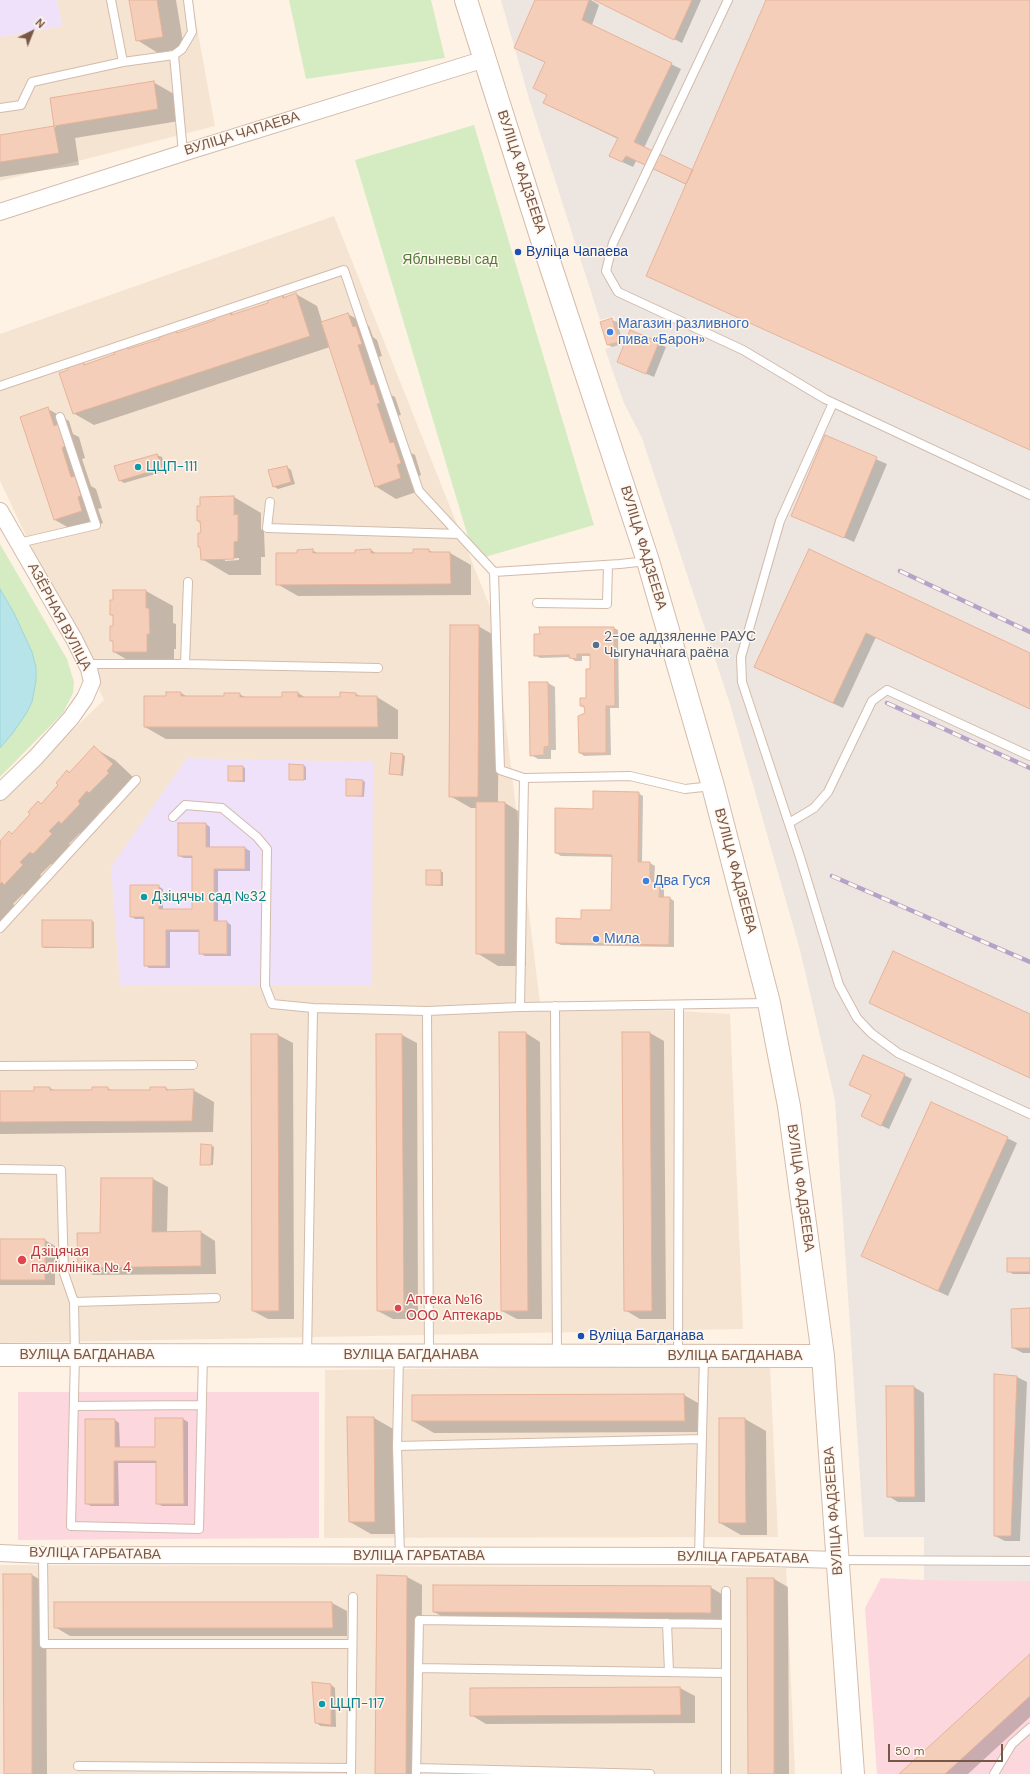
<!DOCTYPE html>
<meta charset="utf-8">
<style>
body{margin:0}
#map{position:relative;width:1030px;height:1774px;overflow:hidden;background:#fef2e4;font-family:"DM Sans",sans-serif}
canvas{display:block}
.north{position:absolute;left:12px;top:12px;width:40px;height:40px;-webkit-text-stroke:3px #fff6ec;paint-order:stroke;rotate:43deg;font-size:11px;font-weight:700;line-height:16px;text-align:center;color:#785648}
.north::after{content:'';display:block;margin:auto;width:14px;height:18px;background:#785648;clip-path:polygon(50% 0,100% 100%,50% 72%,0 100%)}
.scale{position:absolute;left:888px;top:1744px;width:115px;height:18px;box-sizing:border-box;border:2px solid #785648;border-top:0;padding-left:5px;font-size:12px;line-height:14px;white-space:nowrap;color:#785648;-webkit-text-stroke:3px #fff6ec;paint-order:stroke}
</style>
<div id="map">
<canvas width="1030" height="1774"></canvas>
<div class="north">N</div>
<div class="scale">50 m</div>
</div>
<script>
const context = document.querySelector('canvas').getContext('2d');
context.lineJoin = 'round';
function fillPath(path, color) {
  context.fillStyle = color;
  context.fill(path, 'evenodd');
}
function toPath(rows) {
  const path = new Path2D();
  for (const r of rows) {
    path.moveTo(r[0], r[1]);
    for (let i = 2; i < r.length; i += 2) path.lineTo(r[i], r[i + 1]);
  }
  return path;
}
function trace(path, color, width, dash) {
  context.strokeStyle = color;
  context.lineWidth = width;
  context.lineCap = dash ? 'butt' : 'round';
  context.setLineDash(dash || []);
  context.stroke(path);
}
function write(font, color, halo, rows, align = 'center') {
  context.font = font + ' "DM Sans",sans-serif';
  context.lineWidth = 3;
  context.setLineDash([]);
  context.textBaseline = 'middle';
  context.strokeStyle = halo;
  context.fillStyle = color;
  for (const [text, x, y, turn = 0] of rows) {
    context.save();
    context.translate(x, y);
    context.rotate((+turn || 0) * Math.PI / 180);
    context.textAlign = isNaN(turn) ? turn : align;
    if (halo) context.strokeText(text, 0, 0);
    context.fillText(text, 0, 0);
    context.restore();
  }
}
fillPath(toPath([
 [57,0,192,0,215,126,0,181,0,37,62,26],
 [334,216,492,612,540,1003,730,1014,743,1329,0,1343,0,799,104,700,0,481,0,334],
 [770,1365,778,1537,324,1538,325,1370],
 [0,1565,786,1568,795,1774,0,1774]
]), '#f6e4d2');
fillPath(toPath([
 [501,0,1030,0,1030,1581,924,1580,924,1537,864,1537,835,1100,800,950,730,704,642,438,624,403,605,349,622,344,614,316,600,320,530,102]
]), '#ede5df');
fillPath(toPath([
 [0,0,57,0,62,26,0,37],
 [187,758,373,762,372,986,120,985,111,867]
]), '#efe1fa');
fillPath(toPath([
 [18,1392,319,1392,319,1538,18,1540],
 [881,1578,924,1580,1030,1581,1030,1774,877,1774,865,1608]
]), '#fcd7dd');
fillPath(toPath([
 [289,0,431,0,445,58,306,79],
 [474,125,594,525,475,560,355,160],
 [0,544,67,659,74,682,73,693,63,713,0,777]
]), '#d5ecc2');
const water = toPath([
 [0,589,14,613,32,652,36,667,36,681,32,702,26,714,12,734,0,748,0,589]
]);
fillPath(water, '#b7e4e9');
trace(water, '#9dd5db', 1);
fillPath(toPath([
 [130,0,176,0,184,48,158,53,137,40],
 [536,0,591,0,599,5,592,25,681,69,644,148,693,171,767,0,1030,0,1030,450,687,185,636,161,633,167,620,161,618,139,554,108,548,95,546,63,515,48],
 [596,0,701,0,682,43],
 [153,82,174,94,179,121,75,138,79,165,0,177,0,136,56,127,51,98],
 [296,294,317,306,322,322,348,314,369,326,373,337,377,340,382,356,379,357,391,395,395,397,401,415,397,416,409,452,415,455,421,475,417,477,422,490,396,499,375,486,330,347,94,425,73,413,69,371,82,362,86,365,116,355,127,348,130,350,162,340,176,331,179,333,217,321,230,312,234,315,269,304,282,295,286,298],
 [612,320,617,322,623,344,612,347,608,345],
 [630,331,666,347,654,377,625,365],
 [48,409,69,421,73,434,79,437,85,458,82,459,91,486,96,489,102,508,98,509,103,523,76,532,55,520],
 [825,437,887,464,854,542,793,515],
 [157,455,162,457,166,471,124,483,119,480],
 [287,467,291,470,295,484,278,489,273,486],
 [234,497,261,513,261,529,264,531,265,557,261,557,261,575,229,575,202,559,201,548,199,547,202,534,201,523,198,521],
 [239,558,239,560,225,561,225,559],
 [312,550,319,554,356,554,371,550,377,554,414,554,428,550,434,553,450,553,471,565,471,595,298,596,277,584,298,554],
 [810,551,1030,654,1030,709,876,637,843,708,765,672],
 [114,591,146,591,173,606,173,623,176,624,176,649,174,649,174,667,141,668,114,652,114,642,111,640,114,627,114,616,111,615],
 [478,626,499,638,498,803,505,803,525,815,526,966,498,966,477,953,477,808,471,808,450,796],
 [614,628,618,630,619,708,610,708,611,755,584,756,580,753,586,714,585,708,581,706,587,699,591,670,591,656,582,656,582,661,575,661,570,657,540,658,535,655],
 [530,683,548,683,555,687,556,750,551,750,551,759,538,759,531,755],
 [167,693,181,693,188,697,225,697,239,694,247,698,283,698,298,693,306,698,341,698,356,694,362,697,377,697,398,710,398,739,166,739,145,727,167,696],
 [94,748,115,760,133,777,127,784,129,786,111,805,108,803,98,814,101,816,83,835,80,833,69,844,72,846,54,865,51,864,40,875,43,877,26,896,23,894,13,904,16,906,0,923,0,848,3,844,0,842,10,832,13,834,60,785,67,772,70,773],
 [403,755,405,756,403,776,390,773],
 [304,766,306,767,306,780,290,779],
 [243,767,245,768,245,782,229,781],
 [363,781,365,782,364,797,347,795],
 [638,793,643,796,642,863,650,863,655,866,654,882,659,883,664,885,664,898,670,898,674,901,674,947,561,945,557,943,582,920,612,911,613,857,561,856,556,853,594,810],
 [206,824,210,827,210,848,245,848,250,851,250,871,218,871,218,922,227,922,231,925,231,956,205,956,200,953,200,932,170,932,170,968,149,968,145,965,145,919,135,919,131,916,158,886,163,889,163,910,193,910,193,858,184,858,179,856],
 [427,871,443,872,443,886,427,885],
 [43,921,92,921,94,922,94,948,45,948,43,947],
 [526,1033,540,1042,542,1319,517,1319,502,1311],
 [650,1033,664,1041,666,1319,640,1319,625,1310],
 [252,1035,278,1035,293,1043,294,1319,268,1319,253,1311],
 [377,1035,402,1035,417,1043,418,1319,393,1319,378,1311],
 [904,1075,912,1079,889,1129,869,1120,872,1095],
 [50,1088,56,1091,93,1091,107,1088,114,1091,151,1091,166,1088,171,1091,193,1090,214,1102,213,1132,0,1134,0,1092,35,1092],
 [1007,1138,1017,1143,948,1296,862,1256],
 [212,1146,214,1147,213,1165,203,1165,201,1164],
 [153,1179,168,1187,167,1233,201,1232,215,1241,216,1274,93,1275,79,1267,101,1234],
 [0,1240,45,1240,55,1246,55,1285,0,1285],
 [1030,1259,1030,1274,1013,1274,1008,1271],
 [1030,1309,1030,1353,1023,1353,1013,1348],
 [995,1375,1017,1377,1027,1382,1020,1541,1005,1541,995,1536],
 [887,1387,914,1387,924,1393,925,1502,898,1502,888,1496],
 [684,1395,705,1407,705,1432,434,1433,413,1421,413,1396],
 [374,1418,395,1430,396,1534,371,1534,350,1522],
 [183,1419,188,1422,188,1506,162,1506,157,1503,157,1463,118,1463,119,1506,91,1506,86,1503,115,1420,119,1423,120,1448,156,1448],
 [745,1419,766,1431,767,1535,741,1535,720,1523],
 [32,1575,46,1583,47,1774,5,1774],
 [378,1576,407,1577,422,1585,421,1774,376,1774],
 [774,1579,788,1587,789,1774,749,1774],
 [710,1587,725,1596,725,1621,449,1620,434,1612],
 [55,1603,332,1603,347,1611,347,1636,70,1636,55,1627],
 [1030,1655,1030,1717,968,1774,901,1774],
 [331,1685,335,1688,336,1727,321,1726,316,1723],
 [680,1688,695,1696,695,1723,486,1724,471,1715,471,1689]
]), '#0003');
const building = toPath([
 [129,0,157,0,163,37,136,41,129,0],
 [535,0,589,0,582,20,672,63,634,142,693,170,686,184,626,156,622,162,609,156,618,138,543,103,547,95,533,88,545,62,514,48,535,0],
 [594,0,692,0,674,40,594,0],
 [766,0,1030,0,1030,450,646,276,766,0],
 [154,81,158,109,54,126,50,98,154,81],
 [54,126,59,153,0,162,0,135,54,126],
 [296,293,310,336,73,414,59,373,68,370,67,367,83,361,84,365,115,354,114,351,127,347,128,349,160,339,159,335,176,330,177,333,215,320,214,317,230,311,231,315,268,303,267,299,282,294,283,298,296,293],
 [348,313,353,327,356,326,362,344,358,345,371,385,374,384,380,403,377,404,390,443,394,442,401,463,397,465,401,478,375,487,321,322,348,313],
 [612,318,619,342,607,345,600,322,612,318],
 [630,330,659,342,646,374,617,362,630,330],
 [48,407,54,426,58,424,65,446,62,448,71,477,75,476,81,496,78,497,82,511,54,520,20,417,48,407],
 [825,435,877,457,844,538,791,516,825,435],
 [157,454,162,468,119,481,114,466,157,454],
 [287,466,291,482,273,487,268,470,287,466],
 [234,496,234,515,238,514,238,541,234,542,234,559,201,560,200,547,198,547,198,533,201,533,200,521,197,521,197,506,200,506,200,497,234,496],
 [313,549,313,553,355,553,355,550,371,549,371,553,413,553,413,549,429,549,429,552,450,552,451,584,276,585,276,553,297,553,297,550,313,549],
 [809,549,1030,653,1030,709,866,633,833,703,754,667,809,549],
 [113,590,146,590,146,608,149,608,150,634,147,634,147,652,113,652,113,641,110,641,110,626,113,626,113,615,110,615,110,600,113,600,113,590],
 [450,625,479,625,478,797,449,797,450,625],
 [539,627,614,627,615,706,606,706,606,753,579,753,578,716,585,713,584,706,580,706,580,698,586,698,586,669,590,669,590,654,577,654,577,659,569,658,569,655,534,656,534,634,540,634,539,627],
 [529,682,548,682,549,746,544,747,544,755,530,756,529,682],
 [166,692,181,692,181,696,224,696,224,693,240,693,240,697,282,697,282,692,298,692,298,697,340,697,340,692,356,693,356,696,377,696,378,727,144,727,144,696,166,696,166,692],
 [94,746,113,764,107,771,109,773,89,793,87,791,78,801,80,804,61,824,59,821,49,831,52,834,33,854,30,852,20,862,23,865,4,885,2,882,0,884,0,846,1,845,0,841,9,831,12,834,30,814,28,812,38,801,41,804,58,785,56,783,67,770,69,773,94,746],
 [391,753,403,754,401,775,389,774,391,753],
 [289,764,304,765,304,780,289,780,289,764],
 [228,766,243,766,243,781,228,781,228,766],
 [346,779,363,780,362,796,346,796,346,779],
 [593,791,639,792,638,862,650,862,650,881,660,882,659,897,670,897,669,945,556,943,556,918,581,919,581,910,611,910,612,855,555,853,555,808,593,809,593,791],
 [476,802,505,802,505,954,476,954,476,802],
 [178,823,206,823,206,847,245,847,245,869,214,869,214,921,227,921,227,954,199,954,199,930,166,930,166,966,144,966,144,917,130,917,130,885,159,885,159,909,192,909,192,856,178,856,178,823],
 [426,870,441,870,441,885,426,885,426,870],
 [42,920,92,920,92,948,42,947,42,920],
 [893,951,1030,1014,1030,1078,869,1003,893,951],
 [499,1032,526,1032,528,1311,501,1311,499,1032],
 [622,1032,650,1032,652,1311,624,1311,622,1032],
 [251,1034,278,1034,279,1311,252,1311,251,1034],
 [376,1034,402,1034,404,1311,377,1311,376,1034],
 [863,1055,905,1074,881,1126,861,1116,871,1095,849,1085,863,1055],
 [34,1087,50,1087,50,1090,92,1090,92,1087,108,1087,108,1090,150,1090,150,1087,166,1087,166,1090,194,1089,192,1121,0,1122,0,1091,34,1091,34,1087],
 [931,1102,1008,1137,938,1291,861,1256,931,1102],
 [201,1144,212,1145,211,1165,200,1165,201,1144],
 [101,1178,153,1178,152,1232,201,1231,201,1266,78,1268,77,1233,100,1233,101,1178],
 [0,1239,45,1239,45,1280,0,1280,0,1239],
 [1007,1258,1030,1258,1030,1272,1007,1272,1007,1258],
 [1030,1308,1030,1348,1012,1348,1011,1309,1030,1308],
 [994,1374,1017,1376,1011,1536,994,1536,994,1374],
 [886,1386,914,1386,915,1497,887,1497,886,1386],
 [684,1394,685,1421,412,1421,412,1395,684,1394],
 [347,1417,374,1417,375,1522,349,1522,347,1417],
 [155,1418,183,1418,184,1504,156,1504,156,1461,114,1461,114,1504,85,1504,85,1419,115,1419,115,1447,155,1447,155,1418],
 [719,1418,745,1418,746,1523,719,1523,719,1418],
 [3,1574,32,1574,32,1774,4,1774,3,1574],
 [377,1575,407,1576,406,1774,375,1774,377,1575],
 [747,1578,774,1578,774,1774,748,1774,747,1578],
 [433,1585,711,1586,711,1613,433,1612,433,1585],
 [54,1602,332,1602,333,1628,54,1628,54,1602],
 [1030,1654,1030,1696,945,1774,899,1774,1030,1654],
 [312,1682,331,1684,331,1725,315,1723,312,1682],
 [680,1687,681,1715,470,1716,470,1688,680,1687]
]);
fillPath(building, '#f5ceba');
trace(building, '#e8b399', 1);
const lane = toPath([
 [728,0,613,243,606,271,618,292,743,350,825,399,1030,495],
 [123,62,174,55],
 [0,108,21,105,32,82,123,62,111,0],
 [183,153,174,55,182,49,192,32,188,0],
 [0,386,344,270,419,491,494,572],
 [833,403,780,521,741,657,742,682,800,857,839,985,857,1018,871,1033,898,1053,1030,1114],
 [270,502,267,528,459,534],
 [19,543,96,525,60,417],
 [537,603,607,604,608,565],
 [86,664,185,664,378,668],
 [185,664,188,582],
 [524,778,500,770,494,572,620,564,647,561],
 [173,817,185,805,222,808,257,837,267,849,265,986,272,1004,313,1008,427,1011,520,1007,769,1003],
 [789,823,814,808,828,792,872,701,887,690,1030,756],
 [0,928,136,780],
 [555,1006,557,1355],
 [520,1007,524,778,630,776,685,789,712,786],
 [427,1011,429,1354],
 [0,1066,193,1065],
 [0,1169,61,1170,64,1273,74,1302],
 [678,1354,679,1005],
 [203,1355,199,1529,71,1526,75,1355,74,1302,216,1298],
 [307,1355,313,1008],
 [399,1356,397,1446,400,1556],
 [74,1406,202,1405],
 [397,1446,702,1439],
 [43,1555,44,1644,352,1644],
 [699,1556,704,1356],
 [839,1560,1030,1561],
 [726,1591,726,1774],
 [667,1623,669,1672],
 [418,1668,726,1673],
 [78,1766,351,1768],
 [416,1768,650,1774],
 [351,1774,353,1597],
 [416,1774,419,1620,726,1624],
 [994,1774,1012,1744,1030,1728]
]);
const street = toPath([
 [0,212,183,153,485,59],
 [0,511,74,639,89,669,92,682,85,698,71,718,36,757,0,792],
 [0,1553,43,1555,699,1556,838,1560]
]);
const secondary = toPath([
 [466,0,544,246,648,561,713,786,769,1003,789,1106,823,1356,853,1774],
 [0,1355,823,1356]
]);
trace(lane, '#d2bbac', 10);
trace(street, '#d2bbac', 18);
trace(secondary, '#d5bbaa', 24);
trace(lane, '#fff', 8);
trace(street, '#fff', 16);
trace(secondary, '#fff', 22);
const rail = toPath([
 [900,571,1030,632],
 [887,703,1030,768],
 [832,876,1030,962]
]);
trace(rail, '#b4a2c8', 4.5);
trace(rail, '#fff6ec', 3, [9]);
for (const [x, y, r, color] of [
 [518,252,4,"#1a4fb4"],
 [610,332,4,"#3f7fe0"],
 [138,467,4,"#0f9aa8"],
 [596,645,4,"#5c6f8a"],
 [646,881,4,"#3f7fe0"],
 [144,897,4,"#0f9aa8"],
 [596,939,4,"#3f7fe0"],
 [22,1260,5,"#e0444e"],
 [398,1308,4,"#e0444e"],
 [581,1336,4,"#1a4fb4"],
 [322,1704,4,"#0f9aa8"]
]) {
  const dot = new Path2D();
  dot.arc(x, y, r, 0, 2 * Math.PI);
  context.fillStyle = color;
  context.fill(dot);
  trace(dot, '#fff6ec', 1.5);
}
write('14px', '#785648', '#fff6ec', [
 ["ВУЛІЦА ЧАПАЕВА",242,134,-17],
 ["ВУЛІЦА ФАДЗЕЕВА",521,172,72],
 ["ВУЛІЦА ФАДЗЕЕВА",643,548,73],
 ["АЗЁРНАЯ ВУЛІЦА",59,617,62],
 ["ВУЛІЦА ФАДЗЕЕВА",735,871,75],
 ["ВУЛІЦА ФАДЗЕЕВА",800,1188,82],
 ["ВУЛІЦА БАГДАНАВА",87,1355],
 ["ВУЛІЦА БАГДАНАВА",411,1355],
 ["ВУЛІЦА БАГДАНАВА",735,1356],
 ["ВУЛІЦА ФАДЗЕЕВА",834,1511,-94],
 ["ВУЛІЦА ГАРБАТАВА",95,1554,1],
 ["ВУЛІЦА ГАРБАТАВА",419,1556],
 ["ВУЛІЦА ГАРБАТАВА",743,1558,1]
]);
write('14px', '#164399', '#fff6ec', [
 ["Вуліца Чапаева",526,252],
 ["Вуліца Багданава",589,1336]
], 'left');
write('14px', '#52793c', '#fff6ec', [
 ["Яблыневы сад",450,260]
]);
write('14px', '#366cbe', '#fff6ec', [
 ["Магазин разливного",618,324],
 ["пива «Барон»",618,340],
 ["Два Гуся",654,881],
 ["Мила",604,939]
], 'left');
write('14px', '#0d838f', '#fff6ec', [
 ["ЦЦП-111",146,467],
 ["Дзіцячы сад №32",152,897],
 ["ЦЦП-117",330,1704]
], 'left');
write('14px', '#4e5e75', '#fff6ec', [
 ["2-ое аддзяленне РАУС",604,637],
 ["Чыгуначнага раёна",604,653]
], 'left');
write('14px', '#be3a42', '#fff6ec', [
 ["Дзіцячая",31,1252],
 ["паліклініка № 4",31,1268],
 ["Аптека №16",406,1300],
 ["ООО Аптекарь",406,1316]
], 'left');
</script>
